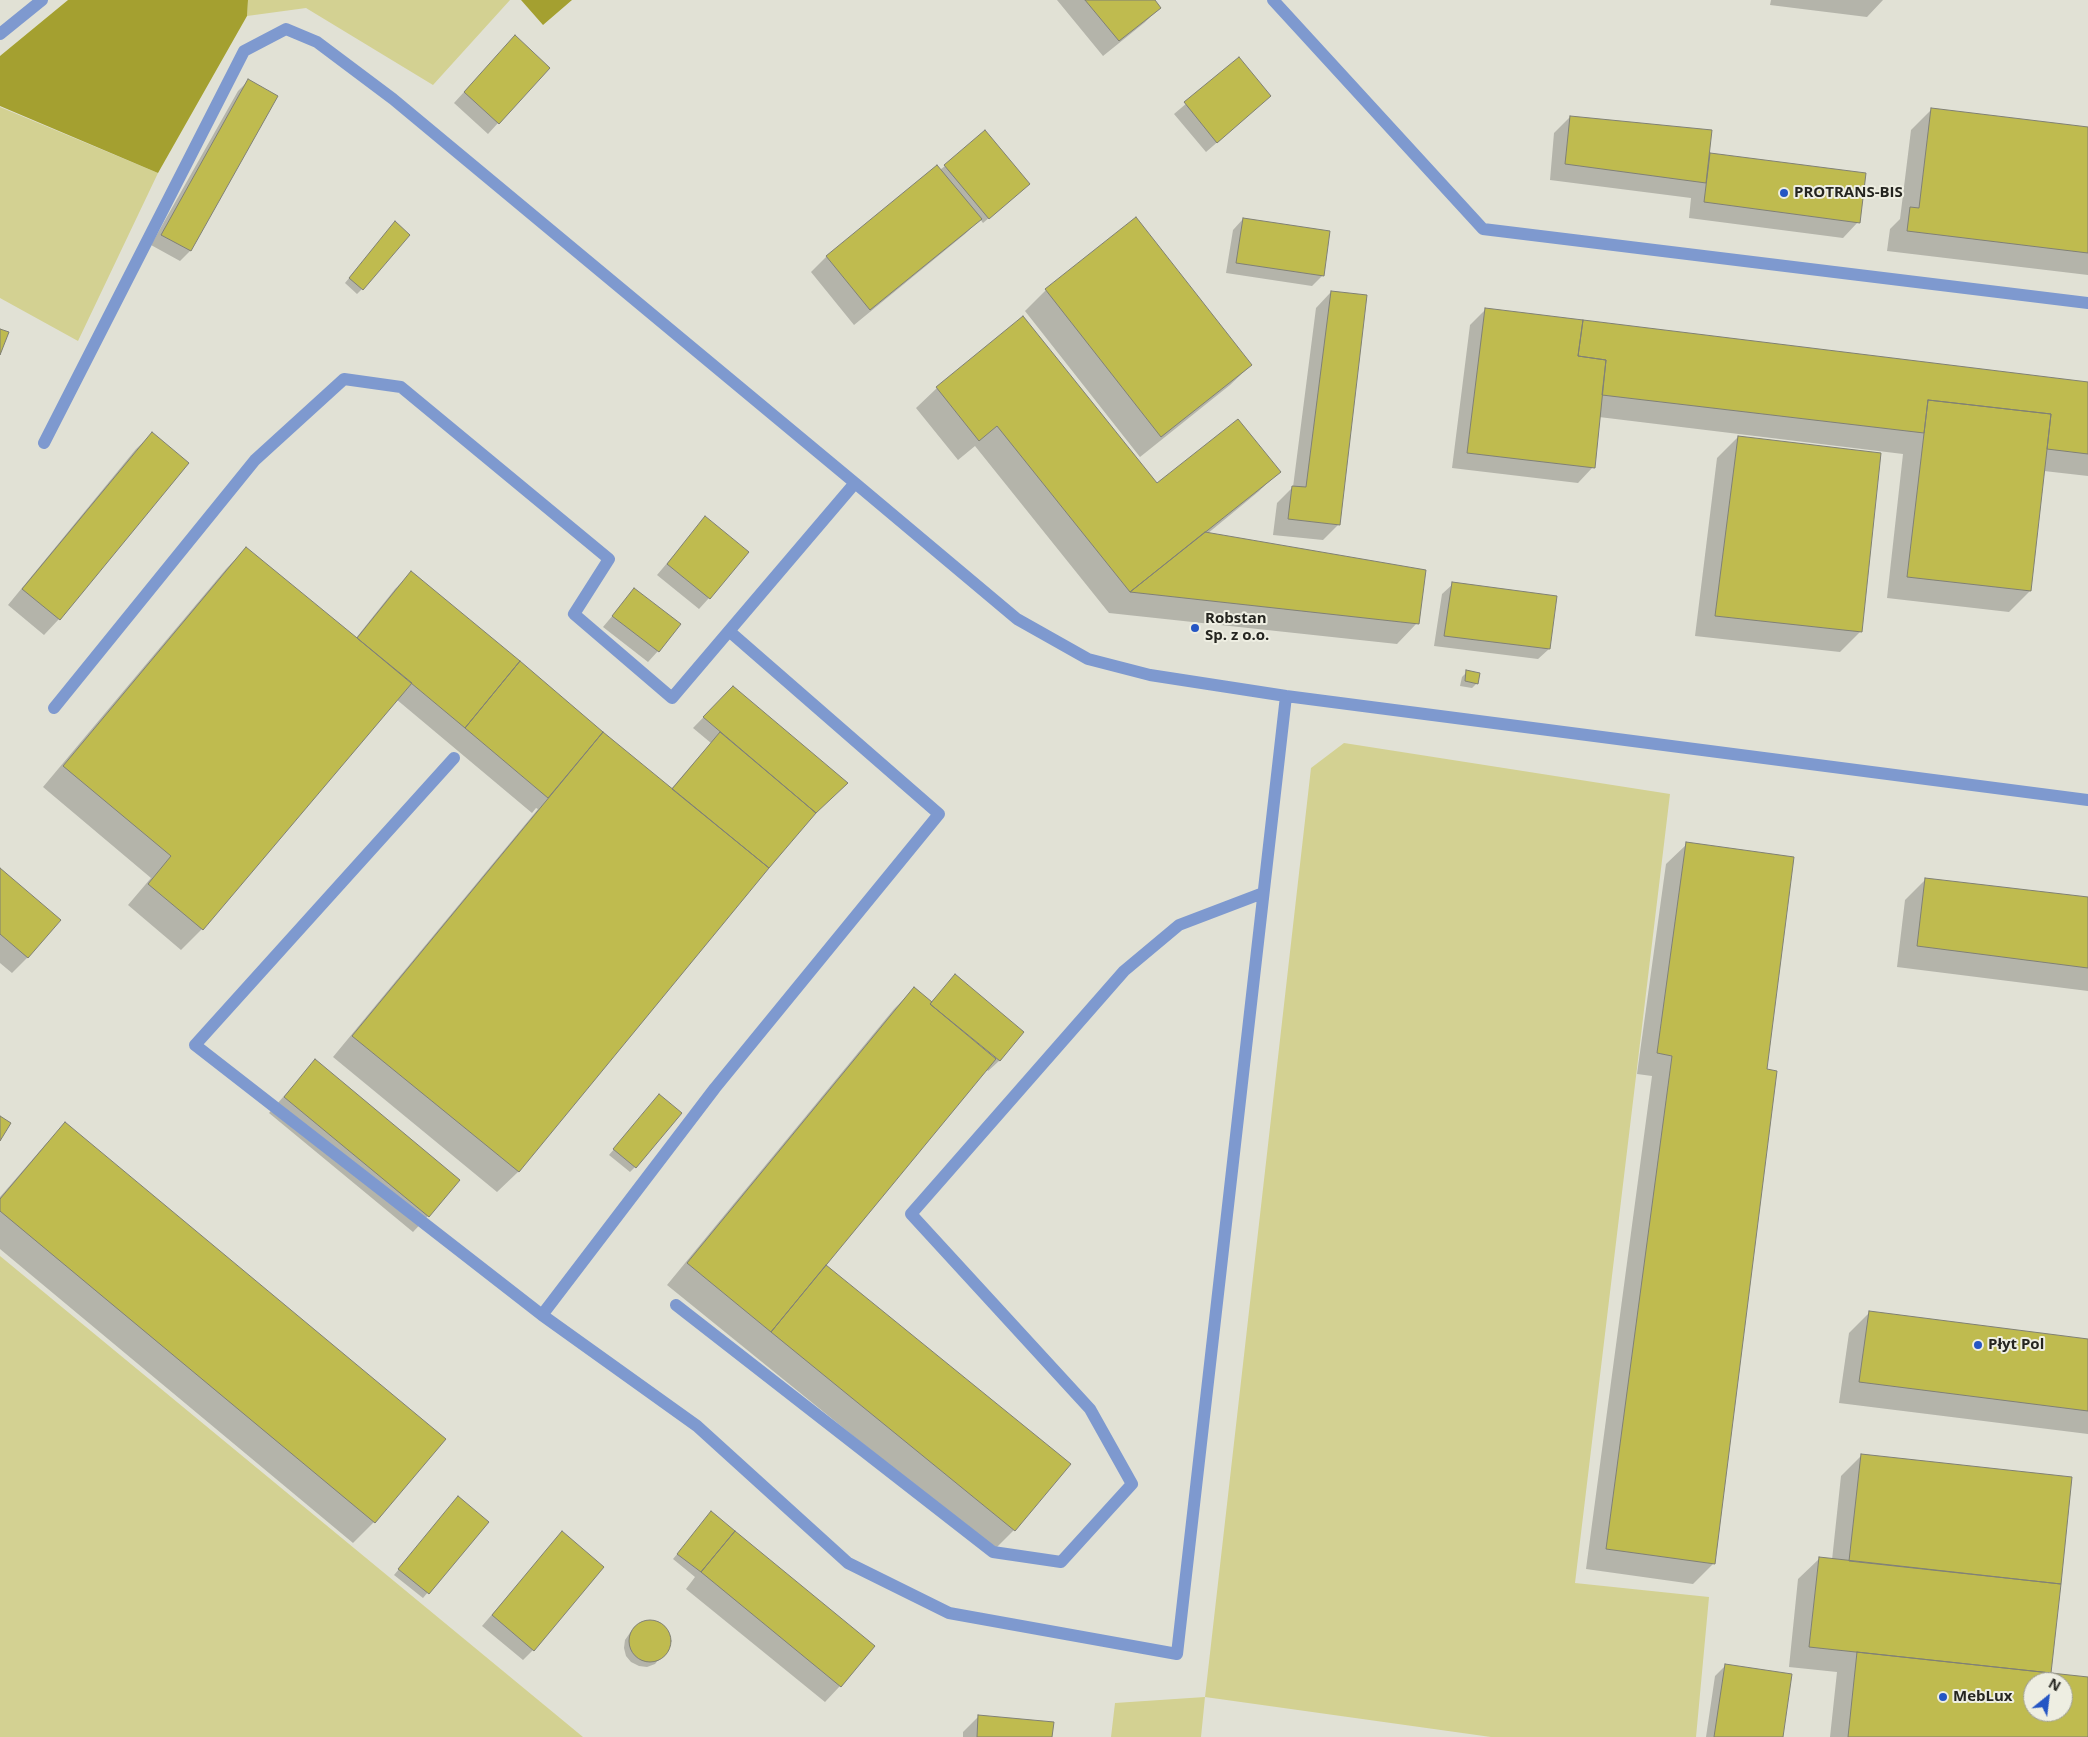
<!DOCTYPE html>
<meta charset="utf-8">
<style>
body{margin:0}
#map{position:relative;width:2088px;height:1737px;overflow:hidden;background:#e1e1d5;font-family:"Open Sans",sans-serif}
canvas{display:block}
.north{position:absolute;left:2023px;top:1672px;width:50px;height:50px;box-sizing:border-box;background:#eeeee2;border:1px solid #9e9e94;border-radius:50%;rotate:29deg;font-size:14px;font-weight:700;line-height:20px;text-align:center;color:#252520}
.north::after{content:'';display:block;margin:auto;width:18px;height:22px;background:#2556c4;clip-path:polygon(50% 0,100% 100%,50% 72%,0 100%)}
</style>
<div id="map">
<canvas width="2088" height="1737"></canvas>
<div class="north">N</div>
</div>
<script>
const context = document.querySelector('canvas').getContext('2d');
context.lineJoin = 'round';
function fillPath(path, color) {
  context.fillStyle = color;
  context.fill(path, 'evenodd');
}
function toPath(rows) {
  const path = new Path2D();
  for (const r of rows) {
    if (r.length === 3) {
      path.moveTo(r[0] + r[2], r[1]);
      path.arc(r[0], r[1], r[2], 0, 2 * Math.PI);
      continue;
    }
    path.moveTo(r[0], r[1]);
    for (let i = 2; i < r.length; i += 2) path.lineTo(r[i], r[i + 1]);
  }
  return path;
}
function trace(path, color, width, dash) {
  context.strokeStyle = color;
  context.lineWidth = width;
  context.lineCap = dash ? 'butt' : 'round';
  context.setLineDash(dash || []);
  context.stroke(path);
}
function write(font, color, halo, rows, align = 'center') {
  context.font = font + ' "Open Sans",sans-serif';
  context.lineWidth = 4;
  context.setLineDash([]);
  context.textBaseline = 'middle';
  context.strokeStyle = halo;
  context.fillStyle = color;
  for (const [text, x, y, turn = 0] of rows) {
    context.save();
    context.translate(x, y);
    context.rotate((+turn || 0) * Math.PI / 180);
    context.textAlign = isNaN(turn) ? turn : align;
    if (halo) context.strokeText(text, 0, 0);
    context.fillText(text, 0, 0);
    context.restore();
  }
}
fillPath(toPath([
 [248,0,510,0,433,85,306,8,247,16],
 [0,107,158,173,78,341,0,298],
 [1344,743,1670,794,1575,1583,1709,1597,1696,1737,1491,1737,1205,1697,1201,1737,1111,1737,1115,1703,1205,1697,1311,768],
 [0,1256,583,1737,0,1737]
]), '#d3d192');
fillPath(toPath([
 [68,0,248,0,247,16,158,173,0,106,0,56],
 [521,0,572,0,543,25]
]), '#a4a030');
fillPath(toPath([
 [1057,0,1153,0,1160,8,1144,23,1103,56],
 [1771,0,1883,0,1867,17,1770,5],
 [505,47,548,68,488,134,454,103],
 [1239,59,1259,106,1206,152,1174,114],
 [248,81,276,97,190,251,180,261,151,245,238,91],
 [1932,109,2088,128,2088,275,1887,251,1890,229,1900,219,1911,130],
 [1570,117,1709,154,1864,174,1858,222,1843,238,1689,218,1691,198,1550,180,1554,133],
 [945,166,1023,189,983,223,980,219,965,234,854,325,811,272,827,256],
 [1136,219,1251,365,1230,385,1140,457,1025,311,1046,290],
 [1243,219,1323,275,1312,286,1226,273,1233,230],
 [390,228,362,289,357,294,345,283],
 [1331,292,1339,524,1323,540,1273,535,1277,503,1293,487,1316,308],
 [1486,309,2088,384,2088,476,2044,471,2030,591,2009,612,1887,598,1903,454,1599,417,1593,467,1578,483,1452,468,1470,325],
 [937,388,1157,484,1279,472,1258,492,1207,534,1417,623,1397,644,1109,613,975,446,958,460,916,408],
 [152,434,59,619,44,635,8,605,136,449],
 [1738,437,1861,631,1840,652,1695,636,1717,458],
 [706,517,709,598,699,609,657,575],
 [246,548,356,638,395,589,411,573,671,789,711,743,693,728,733,687,836,793,813,815,767,869,518,1172,497,1192,333,1057,538,809,536,808,532,813,396,699,202,929,181,950,128,905,151,878,43,787,226,569],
 [1453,584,1549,649,1538,659,1434,646,1442,594],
 [634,590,658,651,648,662,603,627],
 [1467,672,1477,683,1472,688,1460,686,1462,677],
 [1687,844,1765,1071,1714,1563,1693,1584,1586,1569,1652,1076,1637,1074,1666,864],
 [0,870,28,957,12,973,0,963],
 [1926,879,2088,898,2088,991,1897,967,1905,900],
 [955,976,1023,1032,999,1061,988,1071,986,1069,825,1265,1014,1530,994,1550,667,1285,894,1009,915,988,931,1002],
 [315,1061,428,1216,413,1232,269,1113],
 [655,1101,635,1167,630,1172,609,1155],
 [65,1124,374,1522,353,1543,0,1249,0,1197,45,1145],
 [1869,1313,2088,1340,2088,1434,1839,1403,1849,1333],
 [1862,1455,2049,1674,2088,1679,2088,1737,1830,1737,1837,1672,1789,1667,1798,1579,1819,1559,1832,1560,1841,1476],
 [2033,1682,2063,1682,2063,1712,2033,1712],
 [454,1503,487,1522,423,1598,394,1575],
 [707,1518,840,1686,825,1702,686,1589,695,1577,673,1559],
 [562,1533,533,1650,523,1660,482,1626],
 [649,1621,665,1626,670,1642,669,1647,655,1664,647,1667,639,1666,631,1662,626,1656,624,1648,625,1640,634,1627,641,1623],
 [1726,1665,1782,1737,1706,1737,1715,1676],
 [979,1716,1051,1737,963,1737,963,1732]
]), '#0003');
const building = toPath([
 [1085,0,1155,0,1161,8,1119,41,1085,0],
 [515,35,550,68,499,124,464,92,515,35],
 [1239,57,1271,96,1217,143,1184,102,1239,57],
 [248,79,278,96,191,251,161,235,248,79],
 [1931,108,2088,127,2088,253,1907,231,1910,207,1919,208,1931,108],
 [1570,116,1712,130,1706,183,1565,164,1570,116],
 [985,130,1030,184,989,219,944,165,985,130],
 [1710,153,1866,173,1860,223,1704,202,1710,153],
 [937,165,982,219,870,310,826,256,937,165],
 [1136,217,1252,365,1161,437,1045,289,1136,217],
 [1243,218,1330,231,1324,276,1236,263,1243,218],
 [395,221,410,235,363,290,349,278,395,221],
 [1331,291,1367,295,1340,525,1288,519,1292,486,1306,487,1331,291],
 [1485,308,1583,320,1578,356,1606,360,1595,468,1467,453,1485,308],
 [1023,316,1157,483,1238,419,1281,472,1130,592,997,426,979,441,936,387,1023,316],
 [1583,320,2088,382,2088,454,2047,449,2051,414,1928,400,1924,433,1602,395,1606,360,1578,356,1583,320],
 [0,329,9,332,0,355,0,329],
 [1928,400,2051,414,2031,591,1907,577,1928,400],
 [152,432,189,463,60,620,22,589,152,432],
 [1738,436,1881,453,1862,632,1715,616,1738,436],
 [705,516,749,552,710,599,667,564,705,516],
 [1205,532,1426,570,1419,624,1130,592,1205,532],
 [246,547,412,683,203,930,148,884,171,856,63,766,246,547],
 [411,571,520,661,465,728,357,638,411,571],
 [1452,582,1557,596,1550,649,1444,636,1452,582],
 [634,588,681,624,659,652,612,616,634,588],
 [520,661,603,732,548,798,465,728,520,661],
 [1466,670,1480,673,1478,684,1465,681,1466,670],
 [733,686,848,783,816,813,703,717,733,686],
 [603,732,769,868,519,1172,352,1036,603,732],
 [720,732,816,813,769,868,672,789,720,732],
 [1686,842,1794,857,1767,1069,1777,1071,1715,1564,1606,1549,1672,1056,1657,1053,1686,842],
 [0,868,61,920,28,958,0,934,0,868],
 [1925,878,2088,897,2088,968,1917,946,1925,878],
 [955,974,1024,1032,1000,1061,930,1004,955,974],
 [914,987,932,1002,930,1004,996,1059,771,1332,687,1263,914,987],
 [315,1059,460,1180,429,1217,284,1097,315,1059],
 [659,1094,682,1113,636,1168,613,1149,659,1094],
 [0,1116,11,1123,0,1141,0,1116],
 [65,1122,446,1439,375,1523,0,1211,0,1199,65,1122],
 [826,1265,1071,1464,1015,1531,771,1332,826,1265],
 [1869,1311,2088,1339,2088,1411,1859,1382,1869,1311],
 [1861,1454,2072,1477,2061,1584,1849,1561,1861,1454],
 [458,1496,489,1522,429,1594,398,1569,458,1496],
 [711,1511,735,1531,701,1572,677,1554,711,1511],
 [562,1531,604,1567,534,1651,492,1615,562,1531],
 [735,1531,875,1646,841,1687,701,1572,735,1531],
 [1819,1557,2061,1584,2051,1673,1809,1647,1819,1557],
 [650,1641,21],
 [1857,1652,2088,1677,2088,1737,1848,1737,1857,1652],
 [2033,1682,2063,1682,2063,1712,2033,1712,2033,1682],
 [1725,1664,1792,1674,1783,1737,1714,1737,1725,1664],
 [978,1715,1054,1722,1052,1737,977,1737,978,1715]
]);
fillPath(building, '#bfbb4f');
trace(building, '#808075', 1);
trace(toPath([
 [1273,0,1483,229,2088,303],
 [0,34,42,0],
 [44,443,244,51,286,29,317,42,393,99,855,483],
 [54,708,255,460,344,379,401,387,609,559,574,614,672,698,729,631],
 [454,758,195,1045,542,1315,715,1088,939,814,729,631,855,483,1017,619,1088,659,1150,675,1286,696,2088,800],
 [676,1305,993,1552,1061,1562,1132,1484,1090,1409,911,1214,1124,971,1179,925,1263,893],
 [542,1315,697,1426,848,1563,949,1613,1177,1654,1286,696]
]), '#7e99cf', 12);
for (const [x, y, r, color] of [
 [1784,193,5,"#2556c4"],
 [1195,628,5,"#2556c4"],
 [1978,1345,5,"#2556c4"],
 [1943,1697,5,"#2556c4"]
]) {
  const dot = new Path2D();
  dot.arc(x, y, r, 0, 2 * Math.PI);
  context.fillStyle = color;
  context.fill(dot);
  trace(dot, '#eeeee2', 2);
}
write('bold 15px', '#252520', '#eeeee2', [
 ["PROTRANS-BIS",1794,193],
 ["Robstan",1205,619],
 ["Sp. z o.o.",1205,636],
 ["Płyt Pol",1988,1345],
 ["MebLux",1953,1697]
], 'left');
</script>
